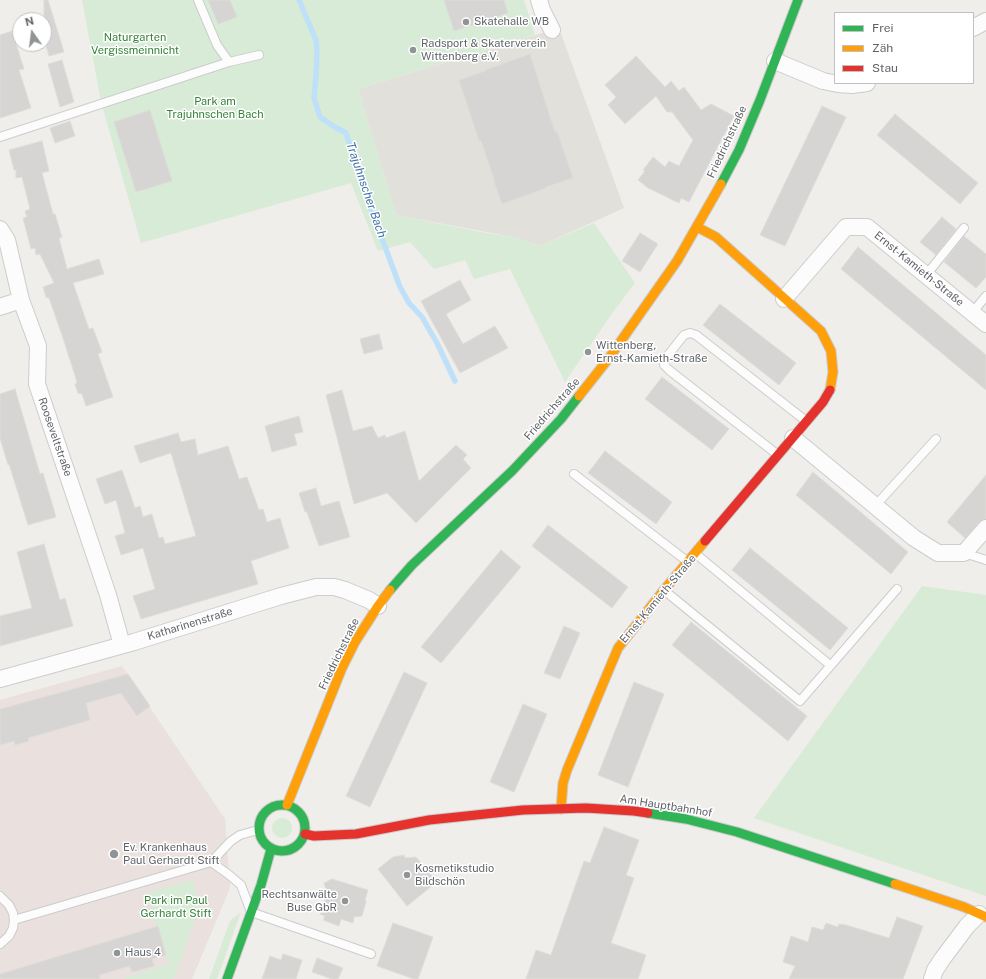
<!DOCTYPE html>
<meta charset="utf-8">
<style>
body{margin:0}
#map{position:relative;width:986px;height:979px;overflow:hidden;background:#efeeea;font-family:"Public Sans",sans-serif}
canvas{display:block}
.legend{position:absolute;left:834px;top:12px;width:140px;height:72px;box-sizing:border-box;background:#fff;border:1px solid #bfc1c3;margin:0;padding:5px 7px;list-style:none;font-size:12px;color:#5f6368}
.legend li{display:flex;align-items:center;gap:8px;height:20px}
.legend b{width:20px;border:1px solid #bfc1c3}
.north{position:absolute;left:12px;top:12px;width:40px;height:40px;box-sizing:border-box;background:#fff;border:1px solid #bfc1c3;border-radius:50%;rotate:346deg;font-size:11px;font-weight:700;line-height:16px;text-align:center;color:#5f6368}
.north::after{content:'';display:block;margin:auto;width:14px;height:18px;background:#919496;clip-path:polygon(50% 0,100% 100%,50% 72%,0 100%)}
</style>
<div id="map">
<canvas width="986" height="979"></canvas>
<ul class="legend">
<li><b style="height:5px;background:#30b455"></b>Frei</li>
<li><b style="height:5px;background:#ff9f0a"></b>Zäh</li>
<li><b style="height:5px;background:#e5322d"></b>Stau</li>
</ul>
<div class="north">N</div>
</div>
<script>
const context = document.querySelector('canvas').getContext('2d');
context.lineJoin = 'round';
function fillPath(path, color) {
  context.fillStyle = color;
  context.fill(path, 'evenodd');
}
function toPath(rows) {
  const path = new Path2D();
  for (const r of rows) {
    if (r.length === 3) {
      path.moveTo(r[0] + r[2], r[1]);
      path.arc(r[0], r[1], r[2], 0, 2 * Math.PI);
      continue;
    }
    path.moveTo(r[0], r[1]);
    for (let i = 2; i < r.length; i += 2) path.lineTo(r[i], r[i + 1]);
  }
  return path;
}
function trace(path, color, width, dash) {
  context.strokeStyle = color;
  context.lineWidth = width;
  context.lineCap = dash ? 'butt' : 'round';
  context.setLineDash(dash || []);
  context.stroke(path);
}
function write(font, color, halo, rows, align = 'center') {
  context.font = font + ' "Public Sans",sans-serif';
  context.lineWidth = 3;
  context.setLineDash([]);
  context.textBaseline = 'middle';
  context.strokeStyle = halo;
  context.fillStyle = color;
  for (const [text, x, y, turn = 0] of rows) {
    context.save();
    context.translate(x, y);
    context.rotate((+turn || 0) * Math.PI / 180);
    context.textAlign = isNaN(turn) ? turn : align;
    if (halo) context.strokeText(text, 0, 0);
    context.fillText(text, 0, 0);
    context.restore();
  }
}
fillPath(toPath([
 [559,28,624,208,540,246,513,237,396,215,358,89]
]), '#e2e0da');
fillPath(toPath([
 [122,666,225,819,230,888,192,979,0,979,0,700]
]), '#eae0de');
fillPath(toPath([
 [82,0,524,0,535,35,358,89,396,215,481,232,513,237,540,246,594,223,635,283,613,312,565,382,510,269,474,279,465,260,434,269,410,242,378,251,351,183,141,243,101,102],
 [922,586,986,595,986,896,754,818],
 [282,828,10],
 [193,880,200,905,174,979,123,979,169,964,146,893],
 [241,912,217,979,209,979,230,921]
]), '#d8ebd6');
trace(toPath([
 [299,0,316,40,317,53,316,76,314,98,320,117,333,126,346,133,375,220,400,287,409,303,422,317,437,343,455,381]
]), '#bfe0f9', 5.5);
const building = toPath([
 [44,0,48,0,64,52,49,56,44,39,44,0],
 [208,0,230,0,237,17,218,24,208,0],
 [444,0,504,0,508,13,454,31,444,0],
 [12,31,24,69,19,70,31,108,0,118,0,35,12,31],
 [530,54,555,132,557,131,573,178,546,187,546,188,502,204,494,182,495,182,481,141,479,141,459,80,485,71,485,70,530,54],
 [636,56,665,87,671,81,679,91,684,87,701,110,711,104,734,116,689,202,681,198,679,203,648,188,638,180,645,171,643,170,653,157,665,167,669,161,679,166,693,140,672,112,667,112,656,96,625,124,608,105,616,97,605,85,636,56],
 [62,60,74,102,60,107,48,64,62,60],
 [822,106,846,117,785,246,760,235,822,106],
 [150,110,172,181,136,192,114,122,150,110],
 [895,114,978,183,960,204,877,135,895,114],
 [70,121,75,136,55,143,50,128,70,121],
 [42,141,49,171,42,173,53,214,55,214,62,237,59,238,67,269,99,259,104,274,73,283,89,329,93,328,102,352,98,354,113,397,86,406,82,394,78,393,75,385,77,382,63,338,49,298,46,297,43,287,54,283,40,254,36,255,35,248,31,249,23,218,27,217,25,211,30,209,22,177,16,178,16,170,14,170,9,150,42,141],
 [942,217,956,229,936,255,920,242,942,217],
 [640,233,658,244,640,272,622,261,640,233],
 [964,236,986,254,986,277,976,288,944,262,964,236],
 [858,247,986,355,986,390,841,269,858,247],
 [460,280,471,300,446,314,463,344,495,326,508,348,460,373,421,301,460,280],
 [720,304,796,363,779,385,703,325,720,304],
 [379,334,383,349,364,354,360,339,379,334],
 [662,377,729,429,712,450,645,399,662,377],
 [15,389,40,474,43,473,56,517,28,525,9,464,8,465,0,438,0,394,15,389],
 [342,390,353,431,372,426,378,438,385,435,386,438,405,431,419,481,456,445,467,455,463,459,471,468,416,523,387,493,354,504,326,395,342,390],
 [299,416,303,432,294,434,297,445,272,452,265,426,299,416],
 [178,433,181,442,195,439,198,455,228,446,239,479,247,477,259,510,263,509,267,522,280,518,289,548,251,561,258,584,141,619,133,596,155,589,143,548,121,555,115,536,125,533,116,500,105,504,96,479,122,470,135,508,140,506,143,517,152,514,159,538,163,537,165,544,196,536,171,453,140,463,134,446,178,433],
 [605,451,672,502,656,524,588,473,605,451],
 [813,472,908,552,891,574,796,495,813,472],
 [986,475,986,519,979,522,965,538,947,522,986,475],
 [316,488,321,506,339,501,350,537,319,546,307,512,305,512,299,493,316,488],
 [548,525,628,587,612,608,532,546,548,525],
 [44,544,60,600,65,598,73,626,0,646,0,616,32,608,17,552,44,544],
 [750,548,848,628,830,650,732,570,750,548],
 [501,550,521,567,441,663,421,647,501,550],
 [691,622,807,716,788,741,672,645,691,622],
 [564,626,580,633,560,679,544,673,564,626],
 [404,672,427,683,370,807,346,796,404,672],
 [128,674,150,706,137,716,121,693,86,703,90,720,28,738,29,741,15,745,14,741,0,745,0,709,128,674],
 [634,682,664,694,628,787,598,775,634,682],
 [523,704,547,714,514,792,490,782,523,704],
 [604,827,639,840,626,875,634,878,611,943,646,955,638,979,526,979,536,950,551,955,584,861,590,863,604,827],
 [404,855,405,858,416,857,437,882,407,906,378,869,393,857,404,855],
 [332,879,368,890,365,900,366,902,362,916,354,917,353,923,341,919,339,926,323,920,325,916,320,914,327,893,324,883,332,879],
 [897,917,923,926,903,979,789,979,795,966,783,962,791,936,808,942,812,927,823,930,826,923,838,927,839,924,846,925,889,938,897,917],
 [393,923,433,937,418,979,414,979,377,966,393,923],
 [158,926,166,955,152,959,154,966,132,972,129,966,99,975,100,979,0,979,0,974,158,926],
 [283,954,302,960,296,979,262,979,270,956,281,960,283,954],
 [317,958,343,968,338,979,332,979,312,972,317,958]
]);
fillPath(building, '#d6d5d3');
trace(building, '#deddd9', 1);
const lane = toPath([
 [198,0,217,45,229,62],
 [0,137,229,62,259,55],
 [927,274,964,228],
 [973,312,986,296],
 [778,455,669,370,664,365,665,359,684,335,690,333,696,335,806,421],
 [574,474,688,562],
 [875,506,936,439],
 [964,553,986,560],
 [696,554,830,665],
 [665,591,800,701,897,589],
 [211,862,228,874,241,885,251,912,371,954],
 [0,896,9,905,13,913,14,920,13,928,9,936,0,944],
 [14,920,211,862,231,841,240,835,258,830]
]);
const street = toPath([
 [539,0,542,10,552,30],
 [973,28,986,21],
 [775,61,823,81,838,84,852,85,867,83],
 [0,229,7,240,21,300,38,346,37,384,108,595,122,645],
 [784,299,846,227,867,227,986,324],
 [0,307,21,300],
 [793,438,914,538,938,553,964,553,986,528],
 [0,679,134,642,281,596,316,587,334,587,345,590,369,600,378,606],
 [932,979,935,970,943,958,967,926,979,914]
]);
const fast = toPath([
 [721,184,739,150,760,100,798,0],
 [390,590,412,565,512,471,561,419,579,396],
 [282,828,23],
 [648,813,686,819,737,832,895,884],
 [227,979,261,885,271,849]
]);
const slow = toPath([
 [697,227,716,237,821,331,831,351,833,372,830,390],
 [579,396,609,358,677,261,721,184],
 [287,805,342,668,355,642,378,606,390,590],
 [561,809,563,783,567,770,618,648,664,590,705,541],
 [895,884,964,907,986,917]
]);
const jam = toPath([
 [705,541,823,402,830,390],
 [305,834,314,836,356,834,429,820,523,810,586,808,634,811,648,813]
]);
trace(lane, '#cbcccc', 10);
trace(street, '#cbcccc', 18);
trace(fast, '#cacacb', 11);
trace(slow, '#cacacb', 11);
trace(jam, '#cacacb', 11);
trace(lane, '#fdfcfc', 8);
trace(street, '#fdfcfc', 16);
trace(fast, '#30b455', 9);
trace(slow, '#ff9f0a', 9);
trace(jam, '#e5322d', 9);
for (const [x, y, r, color] of [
 [466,22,4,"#919496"],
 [413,50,4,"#919496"],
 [588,352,4,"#919496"],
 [114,854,5,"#919496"],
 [407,875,4,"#919496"],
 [345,901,4,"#919496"],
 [117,953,4,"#919496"]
]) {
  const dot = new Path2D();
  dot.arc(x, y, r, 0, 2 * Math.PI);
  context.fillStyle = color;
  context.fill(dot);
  trace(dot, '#fff', 1.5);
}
write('11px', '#5f6368', '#fff', [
 ["Skatehalle WB",474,22],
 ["Radsport & Skaterverein",421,44],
 ["Wittenberg e.V.",421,57],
 ["Wittenberg,",596,346],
 ["Ernst-Kamieth-Straße",596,359],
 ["Ev. Krankenhaus",123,848],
 ["Paul Gerhardt Stift",123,861],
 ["Kosmetikstudio",415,869],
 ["Bildschön",415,882],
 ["Rechtsanwälte",337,895,"right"],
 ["Buse GbR",337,908,"right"],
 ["Haus 4",125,953]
], 'left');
write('11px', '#348238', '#fff', [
 ["Naturgarten",135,38],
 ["Vergissmeinnicht",135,51],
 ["Park am",215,102],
 ["Trajuhnschen Bach",215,115],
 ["Park im Paul",176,901],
 ["Gerhardt Stift",176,914]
]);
write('11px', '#5f6368', '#fff', [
 ["Friedrichstraße",727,142,-65],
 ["Ernst-Kamieth-Straße",919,269,39],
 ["Friedrichstraße",552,409,-49],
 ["Rooseveltstraße",55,437,71],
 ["Ernst-Kamieth-Straße",658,599,-50],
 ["Katharinenstraße",190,624,-17],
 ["Friedrichstraße",339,654,-64],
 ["Am Hauptbahnhof",666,806,9]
]);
write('italic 12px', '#4174aa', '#fff', [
 ["Trajuhnscher Bach",366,190,71]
]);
</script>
